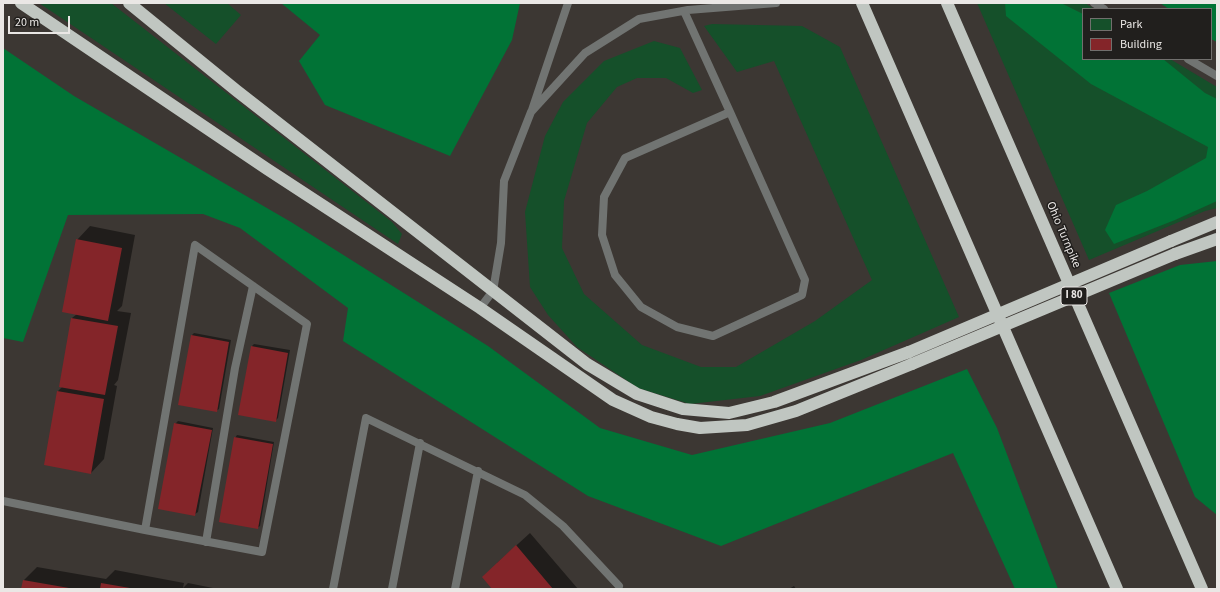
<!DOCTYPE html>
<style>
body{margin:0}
#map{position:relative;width:1220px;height:592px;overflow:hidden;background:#3c3733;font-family:"Source Sans 3",sans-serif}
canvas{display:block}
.frame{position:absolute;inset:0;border:4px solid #eae7e5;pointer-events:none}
.legend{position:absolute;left:1082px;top:8px;width:130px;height:52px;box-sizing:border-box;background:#211f1d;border:1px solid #716f6d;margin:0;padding:5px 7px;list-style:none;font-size:12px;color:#eae7e5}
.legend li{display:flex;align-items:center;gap:8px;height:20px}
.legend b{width:20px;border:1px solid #716f6d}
.scale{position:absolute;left:8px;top:16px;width:62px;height:18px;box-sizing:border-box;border:2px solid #eae7e5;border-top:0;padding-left:5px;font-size:12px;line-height:14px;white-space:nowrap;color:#eae7e5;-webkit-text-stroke:3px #211f1d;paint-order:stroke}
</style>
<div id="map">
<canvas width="1220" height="592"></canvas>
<div class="frame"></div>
<ul class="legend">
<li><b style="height:11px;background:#15502a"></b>Park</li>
<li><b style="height:11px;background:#842529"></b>Building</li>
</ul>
<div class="scale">20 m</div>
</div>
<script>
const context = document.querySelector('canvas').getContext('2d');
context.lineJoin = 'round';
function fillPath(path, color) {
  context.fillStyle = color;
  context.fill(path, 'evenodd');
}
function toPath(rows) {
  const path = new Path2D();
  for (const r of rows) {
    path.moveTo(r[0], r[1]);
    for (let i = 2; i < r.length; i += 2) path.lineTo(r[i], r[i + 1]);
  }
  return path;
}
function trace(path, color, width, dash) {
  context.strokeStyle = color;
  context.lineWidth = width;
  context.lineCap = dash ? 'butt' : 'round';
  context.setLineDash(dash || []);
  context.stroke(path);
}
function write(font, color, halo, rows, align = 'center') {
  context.font = font + ' "Source Sans 3",sans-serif';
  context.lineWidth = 3;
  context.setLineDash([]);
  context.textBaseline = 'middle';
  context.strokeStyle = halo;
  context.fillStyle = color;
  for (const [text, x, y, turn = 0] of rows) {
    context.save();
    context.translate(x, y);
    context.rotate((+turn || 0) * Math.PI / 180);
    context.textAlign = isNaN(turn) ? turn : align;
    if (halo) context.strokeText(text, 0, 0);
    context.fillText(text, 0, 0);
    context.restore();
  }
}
fillPath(toPath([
 [39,3,111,3,392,222,402,234,398,244],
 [164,3,227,3,241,15,216,44],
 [977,3,1085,3,1094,9,1083,9,1083,59,1170,59,1217,87,1217,208,1205,211,1089,260],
 [712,24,802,26,840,47,959,317,861,360,760,396,690,404,638,388,577,347,548,315,530,287,525,212,545,136,563,102,604,61,654,41,680,48,702,90,693,93,666,78,637,78,617,87,587,123,564,201,562,248,584,294,642,345,701,367,736,367,815,321,872,280,774,61,737,72,704,26]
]), '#15502a');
fillPath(toPath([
 [281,3,520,3,512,40,450,156,325,105,299,61,320,35],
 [1005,3,1061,3,1083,14,1083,59,1163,59,1205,93,1217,99,1217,201,1175,220,1114,244,1105,230,1116,205,1147,191,1206,158,1208,147,1091,84,1006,16],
 [1160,3,1217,3,1217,42,1211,39,1211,9,1169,9],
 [3,48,74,96,291,222,488,346,600,428,692,455,830,423,967,369,997,428,1058,589,1015,589,953,453,721,546,588,496,343,341,348,308,240,228,203,214,68,215,23,342,3,338],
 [1217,261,1217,515,1195,497,1109,293,1180,265]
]), '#017336');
fillPath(toPath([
 [90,226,135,235,122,306,117,311,131,313,118,380,114,385,117,386,104,459,91,473,45,464,58,391,63,386,72,318,77,314,77,240],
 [194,333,231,340,219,409,216,411,192,335],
 [254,344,290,350,278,418,275,421,252,346],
 [178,421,213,428,198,512,195,514,175,424],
 [237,435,274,442,260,526,257,528,235,438],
 [530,533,578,589,494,589,497,563],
 [37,567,106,579,115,570,184,583,183,588,188,583,218,589,22,589,24,580],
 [794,586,796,589,789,589]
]), '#0007');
fillPath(toPath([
 [76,239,122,248,108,321,62,312],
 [71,318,118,326,105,395,59,387],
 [191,335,229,342,217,412,178,405],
 [251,346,288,353,276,422,238,415],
 [57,391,104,399,91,474,44,465],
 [174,423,212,430,195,516,158,509],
 [234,437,273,444,258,529,219,522],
 [516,545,553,589,492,589,482,577],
 [23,580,69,588,69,589,21,589],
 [101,583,130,588,129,589,100,589]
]), '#842529');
trace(toPath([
 [1094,3,1104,9],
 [684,11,730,112,805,280,802,295,713,336,677,327,641,307,615,275,602,235,604,197,625,158,730,112],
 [1188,59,1217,76],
 [532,110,568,3],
 [480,308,493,291,501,243,504,181,531,112,585,53,639,19,688,10,776,3],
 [3,501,145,530,262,552,307,324,195,245,145,530],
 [206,542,235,368,253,286],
 [333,589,366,418,525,495,563,526,619,586],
 [392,589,420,443],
 [455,589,478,471]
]), '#717472', 8);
trace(toPath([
 [21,3,267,169,480,308,613,400,651,417,677,424,700,428,747,425,796,411,912,364],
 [129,3,237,91,587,364,637,394,683,409,729,413,774,402,909,352],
 [862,3,1117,589],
 [947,3,1202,589],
 [1171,241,1217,222],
 [1175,254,1217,239]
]), '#c0c6c1', 12);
trace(toPath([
 [909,352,1171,241],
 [912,364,1175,254]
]), '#c0c6c1', 12);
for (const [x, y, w] of [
 [1074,296,26]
]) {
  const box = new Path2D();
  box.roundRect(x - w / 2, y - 9, w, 18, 3);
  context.fillStyle = '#211f1d';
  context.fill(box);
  trace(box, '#eae7e5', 1);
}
write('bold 11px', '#eae7e5', null, [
 ["I 80",1074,296]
]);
write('12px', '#eae7e5', '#211f1d', [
 ["Ohio Turnpike",1063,235,67]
]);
</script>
